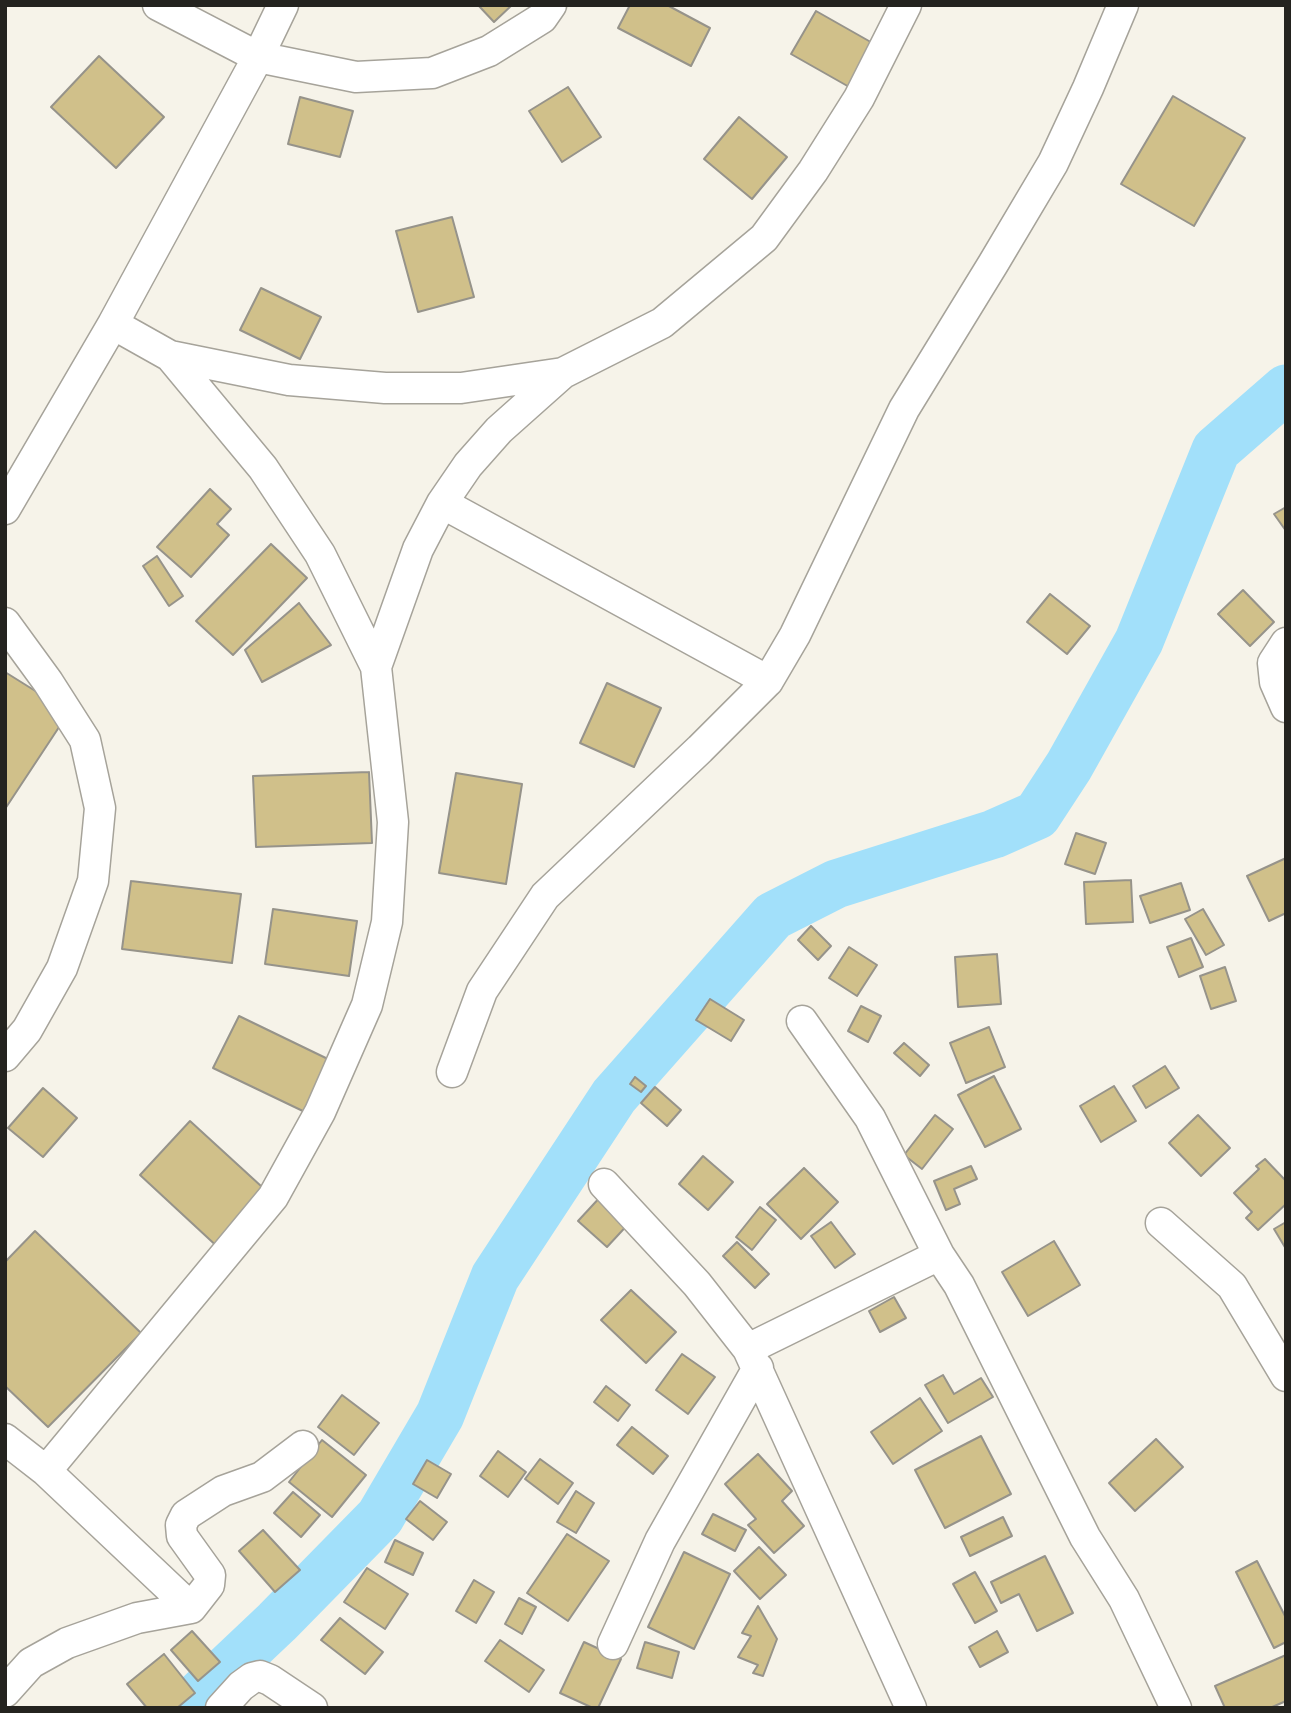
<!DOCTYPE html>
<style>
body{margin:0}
#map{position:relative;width:1291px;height:1713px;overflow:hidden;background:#f6f3e9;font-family:"Zilla Slab",serif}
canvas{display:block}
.frame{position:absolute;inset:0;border:7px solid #24231f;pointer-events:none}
</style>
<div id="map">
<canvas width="1291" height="1713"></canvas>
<div class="frame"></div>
</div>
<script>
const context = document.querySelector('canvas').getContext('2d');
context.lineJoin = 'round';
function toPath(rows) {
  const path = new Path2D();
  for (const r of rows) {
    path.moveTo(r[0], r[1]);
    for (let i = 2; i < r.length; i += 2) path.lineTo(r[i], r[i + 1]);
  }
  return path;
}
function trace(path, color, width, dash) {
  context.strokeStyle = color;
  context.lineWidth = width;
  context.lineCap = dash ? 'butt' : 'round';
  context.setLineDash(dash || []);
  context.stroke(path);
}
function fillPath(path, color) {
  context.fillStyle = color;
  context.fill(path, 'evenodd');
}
trace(toPath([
 [186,1708,277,1622,380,1517,440,1415,495,1277,614,1096,773,916,836,884,994,834,1037,815,1069,766,1139,641,1216,450,1286,389]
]), '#a2e0fa', 49);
const building = toPath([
 [478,5,512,5,494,22,478,5],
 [630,5,667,5,710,28,691,66,618,28,630,5],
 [816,11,876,45,851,88,791,54,816,11],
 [99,56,164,117,116,168,51,107,99,56],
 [568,87,601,137,562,162,529,111,568,87],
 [1173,96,1245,138,1194,226,1121,184,1173,96],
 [300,97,353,111,340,157,288,144,300,97],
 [739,117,787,157,752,199,704,159,739,117],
 [452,217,474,297,418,312,396,231,452,217],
 [261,288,321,317,300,359,240,330,261,288],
 [210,489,231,509,217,524,229,535,191,577,157,547,210,489],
 [1286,507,1286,531,1274,514,1286,507],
 [271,544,307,578,233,655,196,621,271,544],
 [157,556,183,596,169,606,143,566,157,556],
 [1243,590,1274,622,1250,646,1218,614,1243,590],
 [1050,594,1090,626,1067,654,1027,622,1050,594],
 [299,603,331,645,262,682,245,650,299,603],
 [5,672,69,712,5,809,5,672],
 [607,683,661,708,634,767,580,743,607,683],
 [369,772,372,843,256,847,253,776,369,772],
 [456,773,522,784,506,884,439,873,456,773],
 [1076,833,1106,843,1095,874,1065,864,1076,833],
 [1286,858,1286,913,1269,921,1247,876,1286,858],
 [1131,880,1133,922,1086,924,1084,882,1131,880],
 [131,881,241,894,232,963,122,949,131,881],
 [1181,883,1190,910,1150,923,1140,896,1181,883],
 [273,909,357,921,349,976,265,964,273,909],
 [1203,909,1224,945,1206,955,1185,919,1203,909],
 [811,926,831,946,818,960,798,940,811,926],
 [1191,938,1203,967,1179,977,1167,947,1191,938],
 [849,947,877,965,857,996,829,978,849,947],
 [997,954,1001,1004,958,1007,955,957,997,954],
 [1225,967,1236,1001,1211,1009,1200,976,1225,967],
 [710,999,744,1020,731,1041,696,1020,710,999],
 [861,1006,881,1016,868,1042,848,1031,861,1006],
 [239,1016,332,1061,307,1113,213,1068,239,1016],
 [989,1027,1005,1067,966,1083,950,1043,989,1027],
 [904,1043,929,1065,920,1076,894,1053,904,1043],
 [1165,1066,1179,1088,1146,1108,1133,1086,1165,1066],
 [994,1076,1021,1129,985,1147,958,1095,994,1076],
 [635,1077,646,1086,641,1092,630,1084,635,1077],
 [1114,1086,1136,1121,1101,1142,1080,1106,1114,1086],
 [655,1087,681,1110,667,1126,641,1103,655,1087],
 [43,1088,77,1118,43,1157,8,1128,43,1088],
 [935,1115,953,1129,922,1169,904,1155,935,1115],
 [1198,1115,1230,1148,1201,1176,1169,1143,1198,1115],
 [190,1121,273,1197,222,1251,140,1175,190,1121],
 [703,1156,733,1182,708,1210,679,1184,703,1156],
 [1265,1159,1286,1181,1286,1204,1258,1230,1246,1218,1252,1212,1234,1193,1259,1169,1256,1166,1265,1159],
 [971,1166,977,1179,954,1189,960,1204,946,1210,934,1181,971,1166],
 [804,1168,838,1202,801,1239,767,1204,804,1168],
 [603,1194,632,1220,607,1247,578,1221,603,1194],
 [760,1207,776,1220,752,1250,736,1237,760,1207],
 [831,1222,855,1254,835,1268,811,1236,831,1222],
 [1286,1222,1286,1249,1274,1229,1286,1222],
 [35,1231,141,1333,48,1427,5,1386,5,1262,35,1231],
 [1054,1241,1080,1285,1028,1316,1002,1272,1054,1241],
 [737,1242,769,1274,755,1288,723,1256,737,1242],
 [631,1290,676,1332,646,1363,601,1320,631,1290],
 [894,1297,906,1318,880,1332,869,1311,894,1297],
 [682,1354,715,1377,688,1414,656,1390,682,1354],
 [943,1375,954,1394,981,1378,993,1397,948,1423,925,1385,943,1375],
 [606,1386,630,1405,618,1421,594,1402,606,1386],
 [342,1395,379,1423,354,1455,318,1427,342,1395],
 [920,1398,942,1431,893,1464,871,1432,920,1398],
 [632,1427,668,1456,653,1474,617,1445,632,1427],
 [981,1436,1011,1494,945,1528,915,1470,981,1436],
 [1156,1439,1183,1467,1135,1511,1109,1483,1156,1439],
 [322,1440,366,1475,332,1517,289,1482,322,1440],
 [498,1451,526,1472,508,1497,480,1476,498,1451],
 [758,1454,792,1491,782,1501,804,1526,774,1553,748,1525,756,1519,725,1484,758,1454],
 [540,1459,573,1483,558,1504,525,1479,540,1459],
 [427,1460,451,1474,437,1498,413,1484,427,1460],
 [576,1491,594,1503,576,1533,557,1522,576,1491],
 [293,1492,320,1515,301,1537,274,1513,293,1492],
 [420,1501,447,1522,433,1540,406,1519,420,1501],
 [713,1514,746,1530,735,1551,702,1534,713,1514],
 [1003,1517,1012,1536,970,1556,961,1537,1003,1517],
 [263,1530,300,1570,275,1592,239,1551,263,1530],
 [567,1534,609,1561,568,1621,527,1593,567,1534],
 [395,1540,423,1553,413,1575,385,1562,395,1540],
 [759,1547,786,1575,760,1599,734,1571,759,1547],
 [684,1552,730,1574,694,1649,648,1627,684,1552],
 [1045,1556,1073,1613,1037,1631,1019,1594,1001,1603,991,1582,1045,1556],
 [1257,1561,1286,1618,1286,1642,1274,1648,1236,1572,1257,1561],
 [367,1568,408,1594,385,1629,344,1602,367,1568],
 [975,1572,997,1611,975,1623,953,1584,975,1572],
 [474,1580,494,1592,476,1623,456,1611,474,1580],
 [519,1598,536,1607,522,1634,505,1624,519,1598],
 [758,1606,777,1639,763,1676,753,1673,758,1665,738,1657,751,1636,742,1633,758,1606],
 [340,1618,383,1652,365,1674,321,1640,340,1618],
 [192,1631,220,1662,198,1681,171,1650,192,1631],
 [997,1631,1008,1652,980,1667,969,1647,997,1631],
 [500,1640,544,1670,529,1692,485,1661,500,1640],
 [584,1642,621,1659,598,1708,593,1708,560,1693,584,1642],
 [645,1642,679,1652,672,1678,637,1668,645,1642],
 [164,1654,195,1693,177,1708,147,1708,127,1684,164,1654],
 [1286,1655,1286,1701,1270,1708,1225,1708,1215,1686,1286,1655]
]);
fillPath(building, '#d0c08a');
trace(building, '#96938a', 2);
const street = toPath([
 [158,5,258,57,356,77,432,73,489,51,542,18,551,5],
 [113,324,170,356,289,380,385,388,461,388,563,373,662,323,764,238,813,171,859,98,906,5],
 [442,503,768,681],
 [5,509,113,324,258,57,283,5],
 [5,623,48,682,85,740,100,808,93,881,62,968,27,1030,5,1056],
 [1286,643,1273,663,1275,682,1286,707],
 [376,667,418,549,442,503,468,465,499,430,563,373],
 [802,1021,870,1118,939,1255,959,1285,1085,1537,1124,1599,1176,1708],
 [452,1072,482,991,545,896,700,749,768,681,795,635,904,409,993,264,1053,163,1088,88,1123,5],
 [604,1184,697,1284,748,1349,911,1708],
 [1161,1223,1232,1286,1286,1376],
 [748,1349,939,1255],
 [5,1439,46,1471,191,1608],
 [46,1471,273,1197,320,1112,367,1005,387,922,393,822,376,667,320,554,263,468,170,356],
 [613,1644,660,1541,758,1368],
 [5,1692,31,1663,67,1643,137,1618,191,1608,209,1585,210,1575,182,1536,181,1525,186,1515,223,1491,262,1477,303,1446],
 [221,1708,241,1686,252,1678,260,1676,270,1680,312,1708]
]);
trace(street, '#a6a39a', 33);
trace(street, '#fff', 30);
</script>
